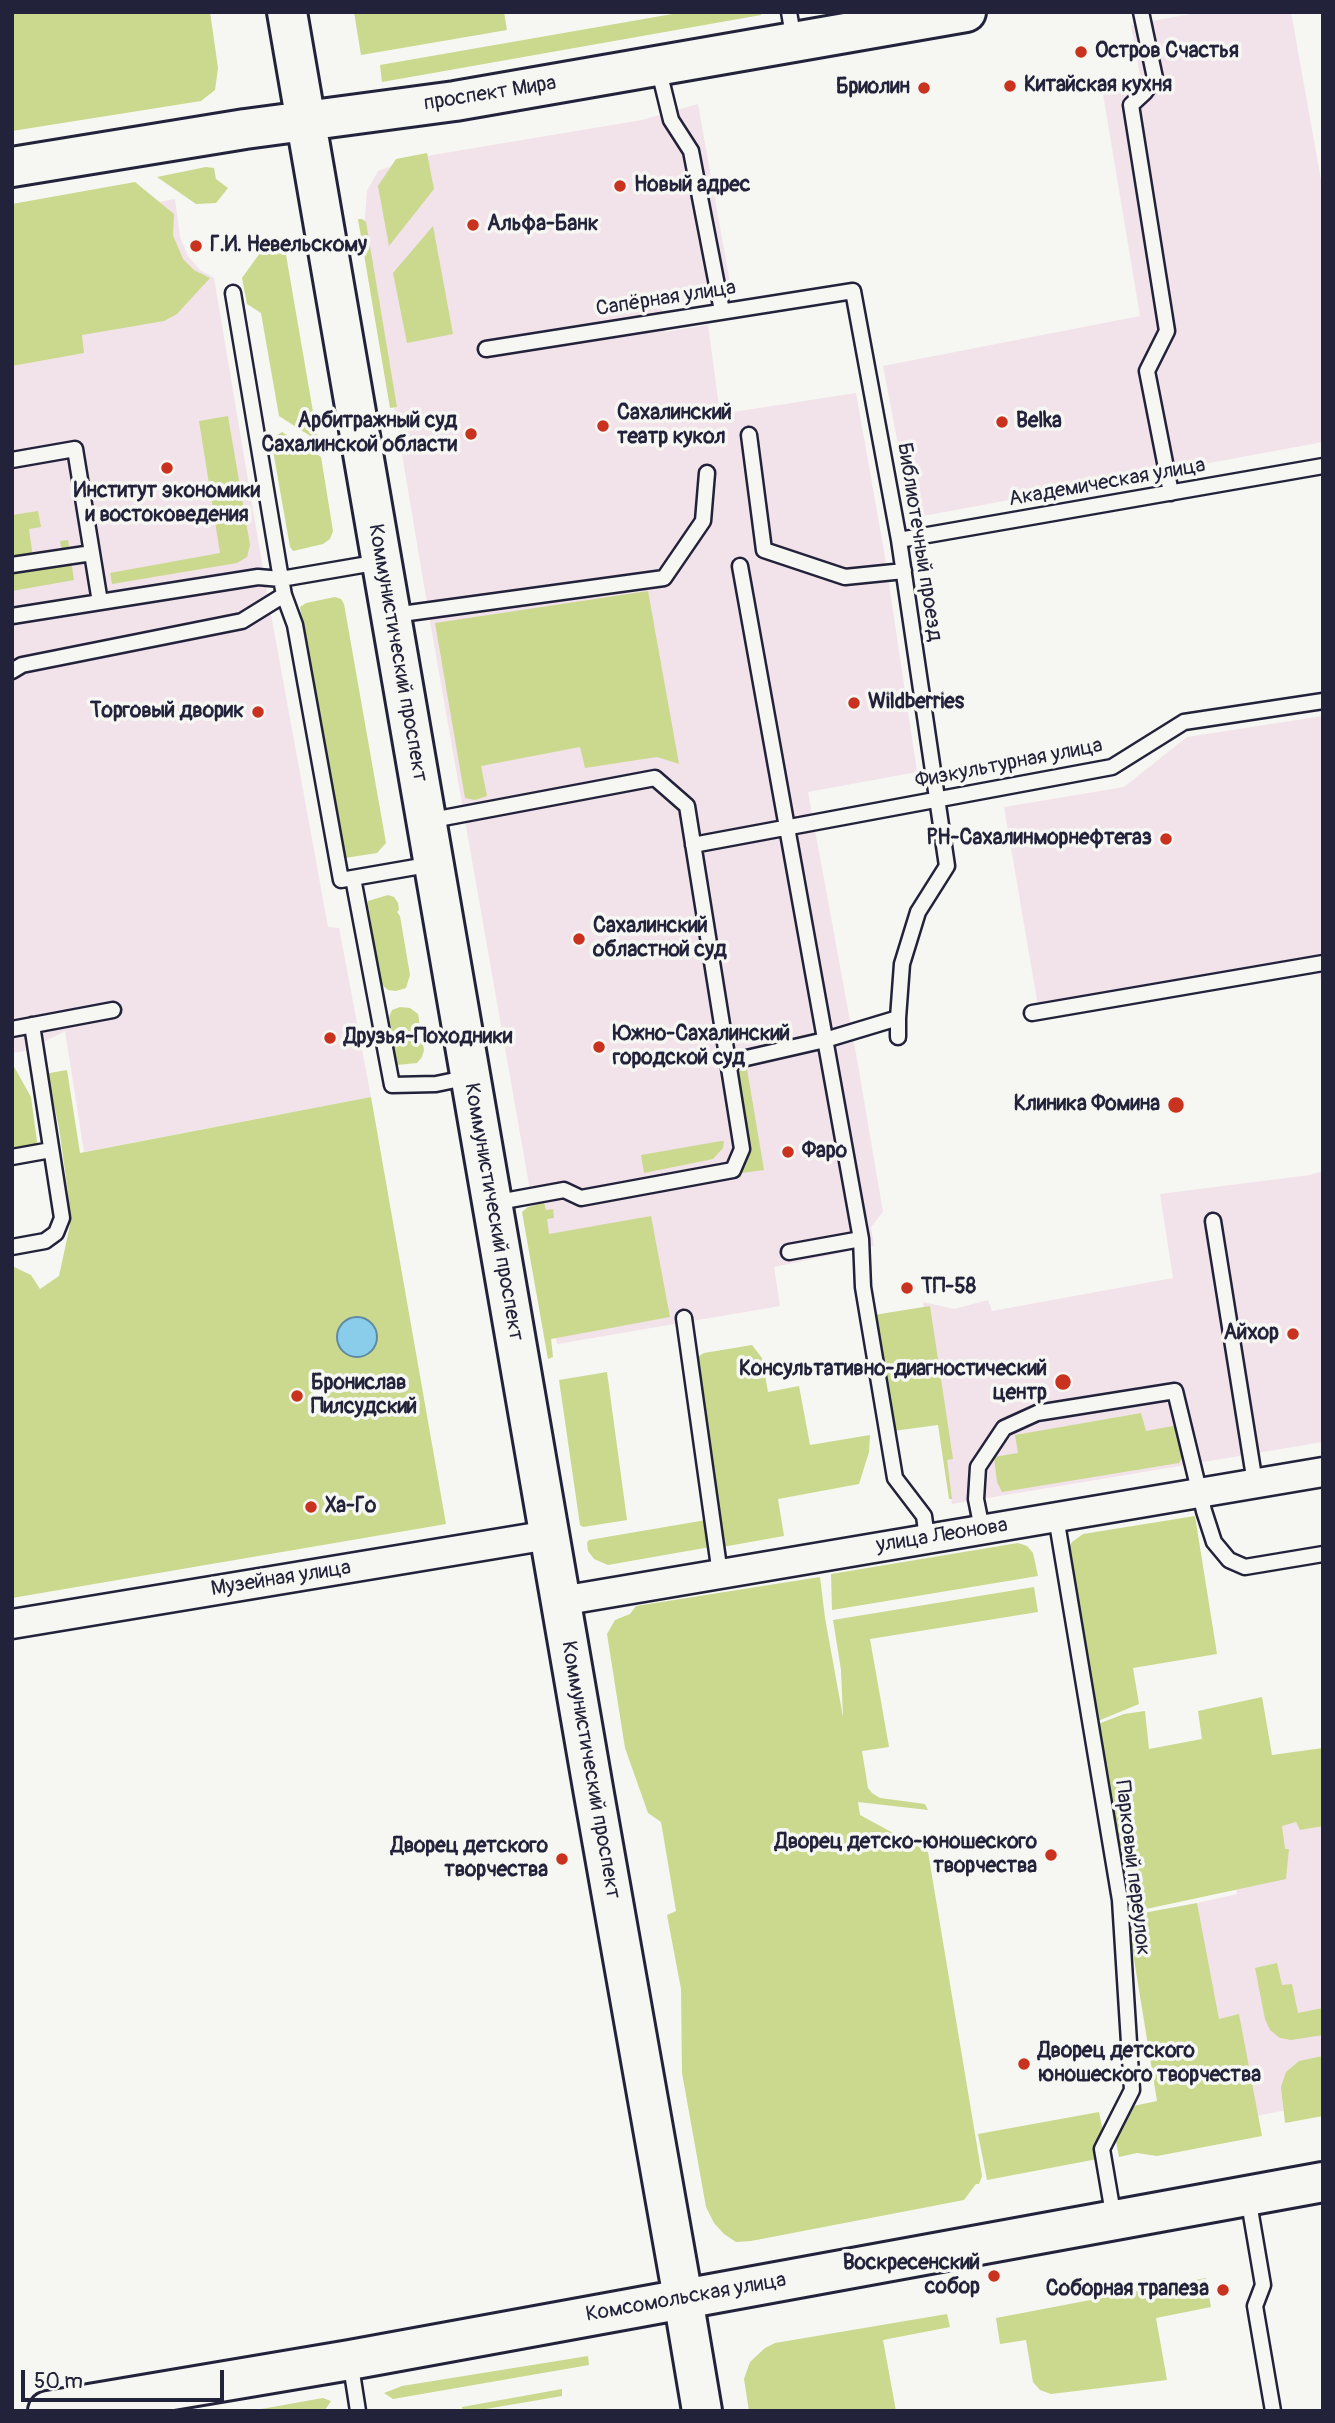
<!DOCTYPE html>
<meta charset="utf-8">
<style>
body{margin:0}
#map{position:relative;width:1335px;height:2423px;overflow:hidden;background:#f6f6f2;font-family:Pangolin,sans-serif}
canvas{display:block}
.frame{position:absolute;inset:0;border:14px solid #22223b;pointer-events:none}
.scale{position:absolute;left:21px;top:2370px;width:203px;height:32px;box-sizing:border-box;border:4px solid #22223b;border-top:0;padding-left:9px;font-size:21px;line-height:24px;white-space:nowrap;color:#22223b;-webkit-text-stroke:5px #f6f6f2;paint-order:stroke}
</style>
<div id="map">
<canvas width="1335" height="2423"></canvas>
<div class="frame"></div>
<div class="scale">50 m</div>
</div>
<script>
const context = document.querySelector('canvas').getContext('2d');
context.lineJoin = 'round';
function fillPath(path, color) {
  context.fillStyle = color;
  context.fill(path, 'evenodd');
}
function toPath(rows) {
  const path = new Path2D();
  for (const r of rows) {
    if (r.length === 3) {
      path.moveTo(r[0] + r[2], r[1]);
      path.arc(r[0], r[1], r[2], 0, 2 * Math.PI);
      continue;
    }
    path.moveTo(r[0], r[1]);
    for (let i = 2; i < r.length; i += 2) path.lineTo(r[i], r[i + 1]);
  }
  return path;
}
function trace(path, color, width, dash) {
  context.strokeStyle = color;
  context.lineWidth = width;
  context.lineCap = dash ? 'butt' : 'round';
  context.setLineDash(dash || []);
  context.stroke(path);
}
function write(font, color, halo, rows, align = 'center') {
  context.font = font + ' Pangolin,sans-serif';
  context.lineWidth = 7;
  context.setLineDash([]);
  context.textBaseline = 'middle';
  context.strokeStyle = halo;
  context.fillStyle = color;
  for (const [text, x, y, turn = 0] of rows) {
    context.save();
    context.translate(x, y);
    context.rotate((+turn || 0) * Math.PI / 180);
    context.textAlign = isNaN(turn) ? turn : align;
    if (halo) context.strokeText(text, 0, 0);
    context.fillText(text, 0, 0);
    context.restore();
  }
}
fillPath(toPath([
 [1201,12,1291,12,1323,191,1323,442,912,518,883,366,1140,316,1102,88,1141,81,1131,25],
 [698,104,732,294,661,304,665,332,708,325,720,414,856,393,884,551,917,772,808,792,857,1059,883,1212,871,1227,874,1246,774,1267,780,1306,557,1344,431,627,364,228,367,191,378,171,415,158,642,120],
 [175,199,180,237,188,256,200,270,214,278,266,587,328,927,339,928,371,1097,84,1152,65,1031,26,1051,12,1053,12,230],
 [1323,716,1323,989,1316,958,1038,1006,1004,807,1124,787,1187,737],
 [1323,1171,1323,1442,952,1504,923,1302,954,1309,988,1300,992,1311,1173,1278,1160,1194,1310,1175],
 [1323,1755,1323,2103,1178,2131,1141,1916,1237,1894,1223,1815]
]), '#f2e3ea');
fillPath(toPath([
 [12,12,210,12,218,68,215,90,201,101,12,131],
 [354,12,504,12,507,30,361,55],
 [684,12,763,12,761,15,382,82,380,65],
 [427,153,434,189,389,246,378,186,396,159],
 [206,167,214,168,216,179,228,188,216,203,196,204,157,177],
 [135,182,174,214,173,235,183,259,194,270,210,278,177,314,164,321,82,335,84,353,12,366,12,204],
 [358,219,362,219,366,222,397,407,390,408],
 [433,226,453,334,407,343,393,273],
 [284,243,318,441,279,416,261,313,247,304,242,278,265,246],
 [228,416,250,545,247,557,237,563,112,584,110,573,220,553,199,421],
 [282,432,321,457,333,531,330,539,323,544,293,551,290,547,271,439],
 [38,511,41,527,29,529,33,557,62,552,60,541,68,540,74,580,12,591,12,515],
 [648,591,679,764,657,757,585,768,580,747,481,766,487,796,475,800,465,798,435,623],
 [335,597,341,599,344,604,386,843,377,853,345,858,342,854,300,607,306,603],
 [388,895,394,897,398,903,399,910,397,912,400,916,410,975,406,988,396,991,388,990,381,984,368,906,368,901],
 [400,1007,410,1008,418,1014,424,1050,422,1057,417,1063,397,1065,389,1017,392,1010],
 [12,1063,31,1097,37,1142,36,1144,12,1149],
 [746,1063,764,1170,741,1173,741,1177,729,1180,732,1174,742,1169,746,1158,733,1066],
 [67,1070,80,1153,371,1097,446,1524,12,1598,12,1266,31,1275,40,1289,59,1276,70,1225,68,1192,59,1128,52,1095,44,1074],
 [721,1141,724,1141,723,1148,713,1159,644,1173,641,1155],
 [544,1203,546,1210,553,1209,554,1218,547,1219,549,1234,651,1216,670,1317,551,1339,553,1357,548,1359,522,1212,528,1207],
 [930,1306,953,1459,947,1460,952,1499,949,1499,938,1425,893,1431,874,1315],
 [752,1345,762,1358,768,1392,799,1386,810,1445,870,1435,869,1452,859,1484,778,1499,784,1536,722,1547,694,1359,704,1353],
 [607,1372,627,1520,583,1527,580,1525,559,1380],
 [1141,1413,1146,1431,1178,1425,1183,1456,1179,1463,1002,1492,997,1482,994,1457,1018,1453,1015,1435],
 [1195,1516,1217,1654,1133,1668,1139,1704,1098,1721,1079,1606,1074,1606,1068,1549,1072,1542,1083,1534],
 [706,1520,710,1547,608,1565,594,1559,588,1551,587,1543,589,1540],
 [1018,1543,1027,1546,1033,1553,1038,1576,832,1610,831,1574],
 [820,1577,825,1618,843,1717,841,1670,833,1620,1034,1587,1038,1612,870,1639,889,1747,862,1751,868,1788,872,1793,880,1798,925,1804,928,1810,858,1802,860,1815,928,1852,982,2176,979,2184,976,2184,964,2200,751,2241,736,2242,724,2234,714,2223,706,2207,682,2073,681,1989,667,1915,676,1911,661,1822,648,1813,625,1748,607,1634,615,1620,630,1614,636,1606],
 [1262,1697,1272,1755,1323,1748,1323,1826,1300,1830,1296,1822,1282,1826,1285,1849,1289,1849,1286,1879,1132,1912,1098,1724,1124,1714,1145,1711,1149,1749,1202,1739,1198,1711],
 [1197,1903,1219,2019,1239,2014,1262,2136,1157,2156,1137,2153,1119,2157,1110,2111,1157,2101,1127,1916],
 [1277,1963,1282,1985,1292,1984,1298,2013,1323,2008,1323,2035,1291,2040,1280,2038,1270,2030,1265,2019,1255,1968],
 [1323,2056,1323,2116,1285,2123,1281,2087,1286,2072,1299,2061],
 [1099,2112,1108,2157,987,2180,978,2134],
 [1206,2278,1211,2307,1156,2318,1167,2380,1051,2394,1040,2390,1033,2382,1026,2340,1000,2344,996,2318],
 [947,2314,950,2327,883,2340,896,2411,749,2411,744,2379,750,2362,765,2348,775,2343],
 [588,2356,589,2365,393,2399,384,2393,402,2386],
 [562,2389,562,2396,474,2411,463,2411,462,2407],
 [323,2398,331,2401,325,2410,250,2411]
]), '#cad98d');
const water = toPath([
 [357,1337,20]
]);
fillPath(water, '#89cdea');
trace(water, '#6089a4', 2);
const service = toPath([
 [789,12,794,41],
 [1141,12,1155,78,1145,92,1131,105,1167,331,1147,371,1171,493],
 [658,67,671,120,691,151,722,311],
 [233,293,281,579,284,595,295,625,341,880,433,864],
 [486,349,853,291,899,540,947,866,918,912,902,964,898,1018,825,1040,729,1062],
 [749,435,764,550,845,577,904,571],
 [12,460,75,449,100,602],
 [899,540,1323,466],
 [12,565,92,553],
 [740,566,861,1239,863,1287,895,1478,924,1516,927,1538],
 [394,615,664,578,703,521,707,473],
 [12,616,258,577,281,579,380,562],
 [12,671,22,665,242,621,284,595],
 [427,821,655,778,687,806,742,1149,733,1170,581,1198,564,1190,493,1203],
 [693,845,1112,767,1184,722,1323,701],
 [353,878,392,1085,436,1084,470,1077],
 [1032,1013,1323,963],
 [12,1029,113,1010],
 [898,1037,898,1018],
 [12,1157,51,1150],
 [1213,1221,1255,1483],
 [12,1247,45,1241,56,1233,62,1218,32,1025],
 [789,1252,861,1239],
 [684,1318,720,1574],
 [1056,1517,1120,1900,1132,2090,1102,2149,1114,2219],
 [982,1529,976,1499,978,1467,1004,1428,1037,1413,1175,1391,1204,1511,1214,1542,1229,1560,1245,1567,1323,1554],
 [1248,2197,1263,2285,1255,2306,1273,2411],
 [350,2360,358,2411]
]);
const minor = toPath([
 [561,1601,1323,1472],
 [12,1624,549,1535]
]);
const secondary = toPath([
 [683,2298,702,2411]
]);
const primary = toPath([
 [287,12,594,1794,683,2298],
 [12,167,245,129,455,101,966,12],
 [48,2411,350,2360,1323,2182]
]);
trace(service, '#22223b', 19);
trace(minor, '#22223b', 33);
trace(secondary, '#22223b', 44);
trace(primary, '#22223b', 44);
trace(service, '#f6f6f2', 14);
trace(minor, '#f6f6f2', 28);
trace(secondary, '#f6f6f2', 38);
trace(primary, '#f6f6f2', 38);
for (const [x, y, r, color] of [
 [1081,52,7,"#c8321e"],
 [1010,86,7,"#c8321e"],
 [924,88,7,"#c8321e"],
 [620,186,7,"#c8321e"],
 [473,225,7,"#c8321e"],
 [196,246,7,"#c8321e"],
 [1002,422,7,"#c8321e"],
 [603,426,7,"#c8321e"],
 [471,434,7,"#c8321e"],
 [167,468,7,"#c8321e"],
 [854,703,7,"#c8321e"],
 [258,712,7,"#c8321e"],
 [1166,839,7,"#c8321e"],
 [579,939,7,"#c8321e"],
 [330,1038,7,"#c8321e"],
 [599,1047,7,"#c8321e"],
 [1176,1105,9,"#c8321e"],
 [788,1152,7,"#c8321e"],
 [907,1288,7,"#c8321e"],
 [1293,1334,7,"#c8321e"],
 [1063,1382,9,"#c8321e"],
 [297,1396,7,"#c8321e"],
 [311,1507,7,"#c8321e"],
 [1051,1855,7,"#c8321e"],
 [562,1859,7,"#c8321e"],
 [1024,2064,7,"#c8321e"],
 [994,2276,7,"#c8321e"],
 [1223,2290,7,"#c8321e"]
]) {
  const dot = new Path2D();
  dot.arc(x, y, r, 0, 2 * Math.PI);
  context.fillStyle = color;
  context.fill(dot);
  trace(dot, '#f6f6f2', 2.5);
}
write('bold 21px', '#22223b', '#f6f6f2', [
 ["Остров Счастья",1095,52],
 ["Китайская кухня",1024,86],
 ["Бриолин",910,88,"right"],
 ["Новый адрес",634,186],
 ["Альфа-Банк",487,225],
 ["Г.И. Невельскому",210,246],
 ["Сахалинский",617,414],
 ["театр кукол",617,438],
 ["Арбитражный суд",457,422,"right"],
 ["Сахалинской области",457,446,"right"],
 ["Belka",1016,422],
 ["Институт экономики",167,492,"center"],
 ["и востоковедения",167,516,"center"],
 ["Wildberries",868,703],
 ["Торговый дворик",244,712,"right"],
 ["РН-Сахалинморнефтегаз",1152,839,"right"],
 ["Сахалинский",593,927],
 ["областной суд",593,951],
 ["Южно-Сахалинский",613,1035],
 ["городской суд",613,1059],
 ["Друзья-Походники",344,1038],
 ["Клиника Фомина",1160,1105,"right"],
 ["Фаро",802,1152],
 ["ТП-58",921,1288],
 ["Айхор",1279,1334,"right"],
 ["Консультативно-диагностический",1047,1370,"right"],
 ["центр",1047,1394,"right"],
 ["Бронислав",311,1384],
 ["Пилсудский",311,1408],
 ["Ха-Го",325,1507],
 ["Дворец детско-юношеского",1037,1843,"right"],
 ["творчества",1037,1867,"right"],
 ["Дворец детского",548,1847,"right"],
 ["творчества",548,1871,"right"],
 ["Дворец детского",1038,2052],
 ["юношеского творчества",1038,2076],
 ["Воскресенский",980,2264,"right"],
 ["собор",980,2288,"right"],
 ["Соборная трапеза",1209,2290,"right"]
], 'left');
write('21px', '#22223b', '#f6f6f2', [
 ["проспект Мира",490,94,-9],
 ["Сапёрная улица",666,299,-9],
 ["Академическая улица",1107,483,-10],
 ["Библиотечный проезд",919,542,81],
 ["Коммунистический проспект",397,653,80],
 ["Физкультурная улица",1009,764,-11],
 ["Коммунистический проспект",493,1212,80],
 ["улица Леонова",942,1536,-9],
 ["Музейная улица",281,1579,-9],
 ["Коммунистический проспект",590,1770,80],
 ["Парковый переулок",1132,1868,83],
 ["Комсомольская улица",686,2298,-10]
]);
</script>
